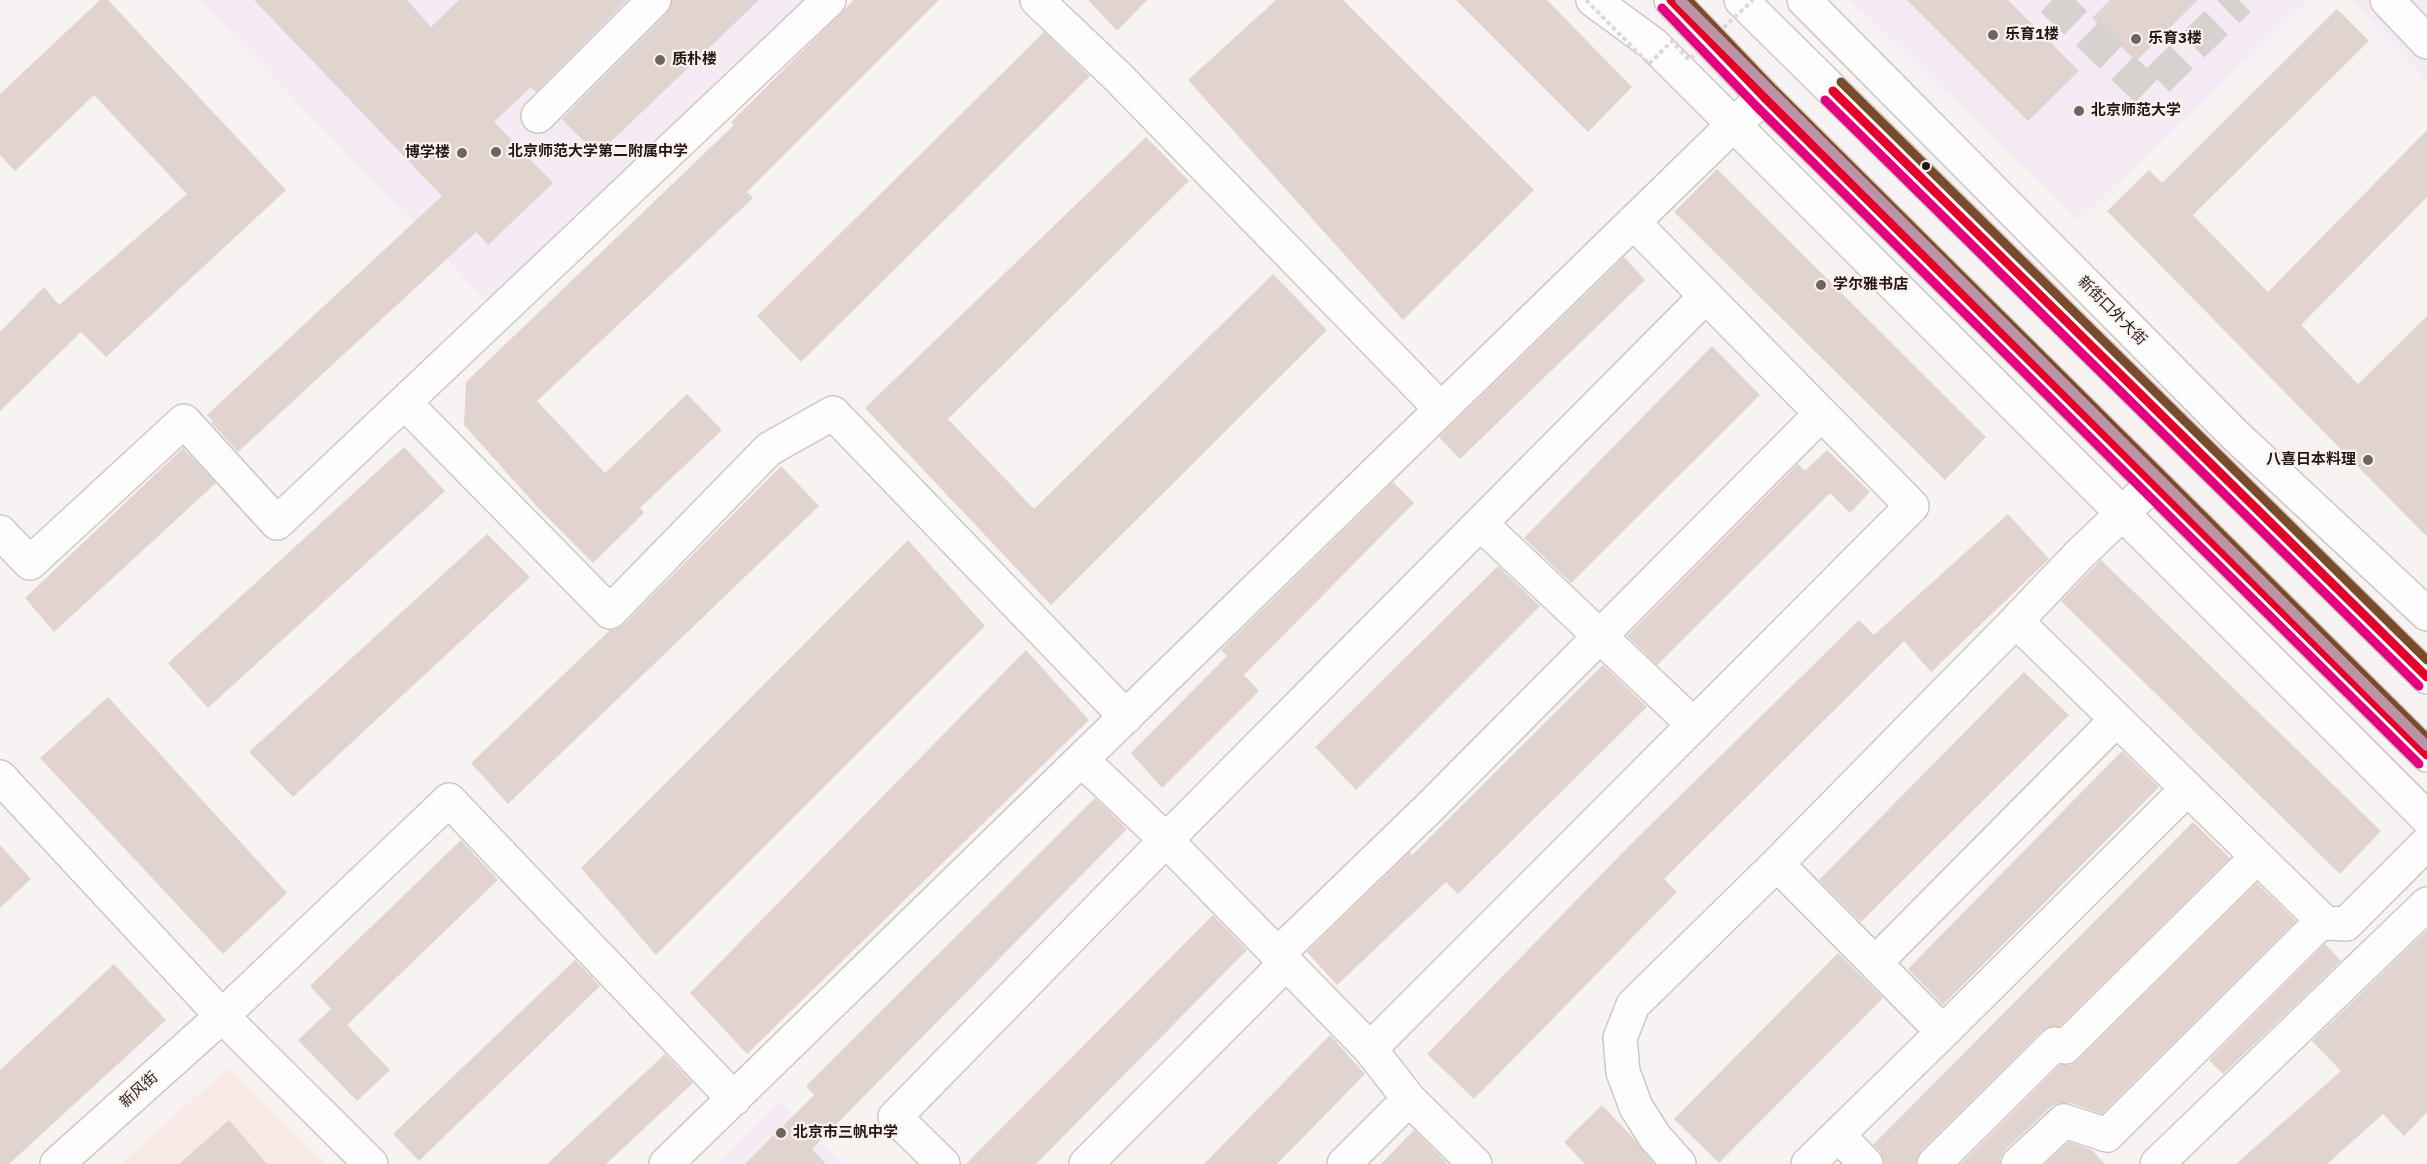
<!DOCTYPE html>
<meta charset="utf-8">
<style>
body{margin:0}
canvas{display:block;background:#f7f3f2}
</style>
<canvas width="2427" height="1164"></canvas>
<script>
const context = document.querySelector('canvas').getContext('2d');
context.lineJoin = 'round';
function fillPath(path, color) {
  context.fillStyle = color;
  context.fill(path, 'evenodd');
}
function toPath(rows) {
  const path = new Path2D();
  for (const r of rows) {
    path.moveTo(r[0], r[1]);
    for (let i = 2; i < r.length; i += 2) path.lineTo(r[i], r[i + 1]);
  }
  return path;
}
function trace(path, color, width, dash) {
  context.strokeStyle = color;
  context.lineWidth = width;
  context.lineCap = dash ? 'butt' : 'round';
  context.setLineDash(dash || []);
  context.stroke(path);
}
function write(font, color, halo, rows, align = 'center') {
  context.font = font + ' "IBM Plex Sans","Noto Sans SC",sans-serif';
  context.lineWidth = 4.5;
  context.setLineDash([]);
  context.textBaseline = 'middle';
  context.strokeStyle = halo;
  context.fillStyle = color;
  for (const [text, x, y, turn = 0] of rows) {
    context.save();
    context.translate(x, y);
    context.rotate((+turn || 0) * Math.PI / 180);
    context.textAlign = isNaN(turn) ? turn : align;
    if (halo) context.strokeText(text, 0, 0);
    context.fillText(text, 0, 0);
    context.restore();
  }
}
fillPath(toPath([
 [228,1068,325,1164,120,1164]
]), '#faeae6');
fillPath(toPath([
 [199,0,806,0,490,305],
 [1850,0,2309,0,2079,221],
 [2351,0,2427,0,2427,81],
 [781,1101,843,1164,718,1164]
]), '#f5ebf5');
fillPath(toPath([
 [100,0,108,0,286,190,106,357,81,332,0,411,0,332,44,287,59,305,187,194,94,95,15,171,0,155,0,94],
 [254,0,407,0,431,27,459,0,627,0,536,92,531,87,494,122,553,183,488,245,476,232,238,452,211,422,213,421,207,415,442,196],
 [672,0,759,0,597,155,562,119,667,13],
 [854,0,939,0,747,192,753,198,537,401,605,473,687,394,722,430,640,508,644,513,593,563,542,512,464,425,466,382,734,125,731,122],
 [1088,0,1147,0,1117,31],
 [1276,0,1343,0,1534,190,1403,320,1188,80],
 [1456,0,1547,0,1632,87,1588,132],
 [1907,0,2008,0,2079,71,2028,121],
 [2110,0,2198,0,2136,61,2092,18],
 [2337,9,2369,41,2193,215,2268,292,2427,130,2427,197,2301,325,2358,384,2427,316,2427,537,2107,211,2149,170,2162,183],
 [1044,32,1090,76,801,362,757,316],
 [1146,137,1189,181,948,419,1034,509,1273,274,1327,330,1051,605,865,408],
 [1717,169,1986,437,1945,480,1674,212],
 [1624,257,1645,280,1460,459,1439,437],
 [1712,346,1760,395,1571,583,1524,538],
 [404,447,445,491,208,708,168,663],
 [183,448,216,483,54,632,25,598],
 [1827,450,1870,492,1850,513,1830,493,1657,665,1627,636,1798,464,1805,471],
 [781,466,819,506,508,804,471,763,610,630,615,630,623,625],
 [1393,482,1414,503,1244,675,1259,691,1162,788,1131,753,1227,656,1221,650],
 [2008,514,2049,559,1931,672,1904,641,1664,879,1677,892,1474,1099,1427,1054,1630,845,1859,620,1874,635],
 [487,534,530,577,293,797,249,752],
 [908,540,985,626,656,955,581,868],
 [2101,560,2381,831,2340,874,2061,601],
 [1498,566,1540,606,1356,790,1315,747],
 [1026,650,1089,720,747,1054,690,993],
 [1603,665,1647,707,1458,894,1446,882,1337,985,1307,952,1410,852,1412,855],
 [2024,672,2069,715,1861,922,1819,880],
 [108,697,287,893,223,954,40,758],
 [2122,751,2159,787,1943,1005,1908,969],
 [1095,798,1127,829,812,1149,826,1164,745,1164,814,1095,806,1086],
 [2193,822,2230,858,2060,1026,2050,1026,2042,1031,1921,1151,1916,1164,1884,1164,1880,1151,1873,1145],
 [461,840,498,880,347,1025,390,1070,357,1101,298,1040,331,1009,310,986],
 [0,845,31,879,0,908],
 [2257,883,2296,921,2102,1114,2070,1103,2059,1103,2051,1107,2005,1150,2000,1158,2000,1164,1961,1164,2060,1065,2070,1065,2078,1060],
 [1213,915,1247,950,1036,1164,966,1164],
 [2427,930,2427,1112,2404,1136,2383,1114,2327,1164,2236,1164,2341,1071,2312,1041],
 [2325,944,2341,961,2223,1074,2209,1060],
 [1838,953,1883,998,1719,1163,1674,1119],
 [575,960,600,986,419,1161,393,1134],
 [114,964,166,1020,9,1164,0,1164,0,1070],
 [1330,1035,1365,1074,1277,1164,1204,1164],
 [665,1054,693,1083,606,1164,547,1164],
 [1602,1105,1634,1139,1654,1164,1585,1164,1564,1142],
 [229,1120,267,1164,179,1164],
 [1414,1130,1448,1164,1381,1164],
 [2069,1142,2092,1150,2105,1164,2045,1164]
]), '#e1d3ce');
trace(toPath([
 [2052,0,2147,91,2239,0]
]), '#d7d2d0', 33, [33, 16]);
const minor = toPath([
 [1037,0,1118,77,1441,409],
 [1593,0,1653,44,2427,818],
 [1804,0,2235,435,2427,614],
 [2387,0,2427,42],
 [538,116,654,0],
 [405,403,610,612,769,449,833,413,1126,717],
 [1481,524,1694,725],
 [0,532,30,563,184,421,277,523,829,0],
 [2016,621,2079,555,2153,484],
 [1082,760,1166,840,1370,1049,1912,506,1633,222],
 [0,777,222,1016,371,1164],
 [1777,864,1943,1032,1808,1164],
 [1277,955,1430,807,1821,414],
 [1875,963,2116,720],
 [1943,1032,2187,789],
 [1370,1049,1409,1099,1475,1164],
 [1838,1135,1866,1164],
 [57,1164,222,1016,449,800,734,1099],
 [666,1164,1733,125,1764,97],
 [943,1164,895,1117,1166,840,1706,296],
 [1086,1164,1285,964],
 [1344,1164,1409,1099],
 [1679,1164,1655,1137,1636,1107,1623,1072,1620,1038,1633,1005,1777,864,2016,621,2325,923,2346,924,2427,843],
 [1934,1164,2055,1044,2065,1047,2257,857],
 [2018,1164,2064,1121,2107,1135,2322,921],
 [2157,1164,2427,904]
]);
const major = toPath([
 [1671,0,1764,97,2427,755],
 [1741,0,2427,677]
]);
trace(minor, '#cfc6c4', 36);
trace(major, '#cfc6c4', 36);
trace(minor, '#fefdfd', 33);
trace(major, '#fefdfd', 33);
trace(toPath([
 [1586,0,1649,64,1672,41,1689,60,1753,0]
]), '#dbdad8', 4, [4.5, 3]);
trace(toPath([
 [1671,0,1764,97,2427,755],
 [1833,91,2427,677]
]), '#e4002b', 9);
trace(toPath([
 [1662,8,1756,106,2419,764],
 [1825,100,2419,686]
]), '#e5007d', 9);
trace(toPath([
 [1688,0,1773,89,2427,738],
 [1841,82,2427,660]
]), '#7a4b2a', 9);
trace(toPath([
 [1680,0,2427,746]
]), '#bb94a7', 10);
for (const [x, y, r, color] of [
 [1993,35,6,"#6e6460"],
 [2136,39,6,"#6e6460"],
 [660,60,6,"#6e6460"],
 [2079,111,6,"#6e6460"],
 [496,152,6,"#6e6460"],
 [462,153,6,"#6e6460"],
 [1926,166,5,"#241712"],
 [1821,285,6,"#6e6460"],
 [2368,460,6,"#6e6460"],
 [781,1133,6,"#6e6460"]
]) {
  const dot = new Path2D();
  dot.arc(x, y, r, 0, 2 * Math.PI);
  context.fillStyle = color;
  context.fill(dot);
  trace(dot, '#faf2ef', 2);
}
write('bold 15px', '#241712', '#faf2ef', [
 ["乐育1楼",2005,35],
 ["乐育3楼",2148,39],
 ["质朴楼",672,60],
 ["北京师范大学",2091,111],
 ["北京师范大学第二附属中学",508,152],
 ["博学楼",450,153,"right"],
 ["学尔雅书店",1833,285],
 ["八喜日本料理",2356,460,"right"],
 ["北京市三帆中学",793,1133]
], 'left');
write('15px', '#241712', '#faf2ef', [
 ["新街口外大街",2112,311,45],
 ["新风街",139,1090,-42]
]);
</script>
